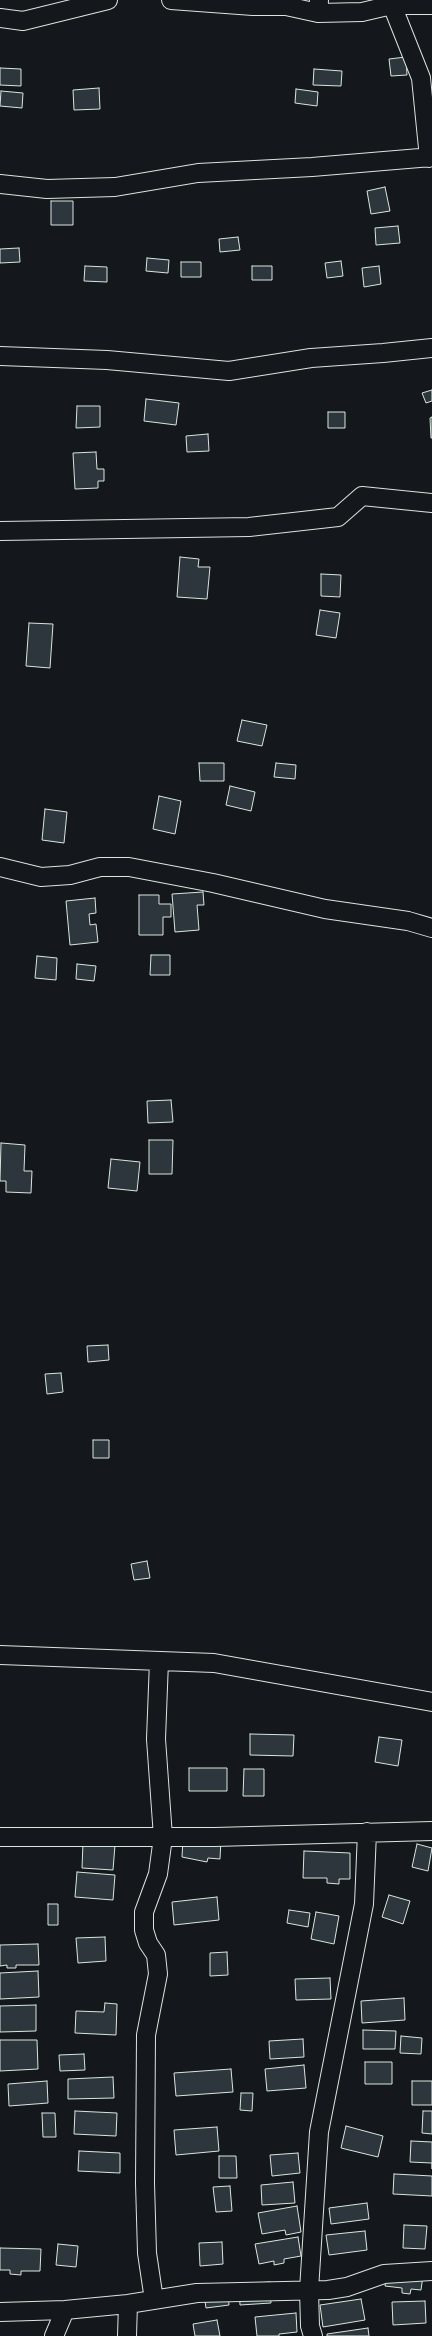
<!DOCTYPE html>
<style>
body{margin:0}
canvas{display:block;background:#14181c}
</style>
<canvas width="432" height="2336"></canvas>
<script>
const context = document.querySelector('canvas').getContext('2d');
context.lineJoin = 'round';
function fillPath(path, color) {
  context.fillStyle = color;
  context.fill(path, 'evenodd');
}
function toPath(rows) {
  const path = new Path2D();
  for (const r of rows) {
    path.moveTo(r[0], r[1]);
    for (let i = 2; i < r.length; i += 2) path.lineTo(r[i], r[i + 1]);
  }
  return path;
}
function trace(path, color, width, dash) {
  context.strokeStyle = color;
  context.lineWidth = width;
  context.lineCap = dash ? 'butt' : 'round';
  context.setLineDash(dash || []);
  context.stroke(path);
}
const building = toPath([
 [406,57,407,75,391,76,389,59,406,57],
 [0,68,21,69,21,86,0,85,0,68],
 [314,69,342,71,341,86,313,85,314,69],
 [99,88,100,109,74,110,73,90,99,88],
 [296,89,318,92,317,106,295,103,296,89],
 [1,91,23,93,22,108,0,106,1,91],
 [385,187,390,211,371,214,367,191,385,187],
 [51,201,73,201,73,225,51,225,51,201],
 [398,226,400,243,376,245,375,228,398,226],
 [238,237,240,250,220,252,219,239,238,237],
 [19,248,20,262,0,263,0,249,19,248],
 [147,258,169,260,168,273,146,271,147,258],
 [341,261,343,276,327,278,325,263,341,261],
 [181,262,201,262,201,277,181,277,181,262],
 [85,266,107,267,107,282,84,281,85,266],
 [252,266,272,266,272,280,252,280,252,266],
 [379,266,381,284,364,287,362,268,379,266],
 [432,390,432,401,426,403,422,393,432,390],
 [146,399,179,403,176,425,144,421,146,399],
 [77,406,100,406,100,427,76,428,77,406],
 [328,412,345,412,345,428,328,428,328,412],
 [432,417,432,438,431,438,430,418,432,417],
 [208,434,209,451,187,452,186,436,208,434],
 [96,452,97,469,104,469,104,481,98,481,98,488,75,489,73,453,96,452],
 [180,557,199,559,198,567,210,567,207,599,177,597,180,557],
 [321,574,341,575,340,597,321,596,321,574],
 [320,610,340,613,336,638,316,635,320,610],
 [29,623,53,624,50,668,26,666,29,623],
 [242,720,267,725,262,746,237,741,242,720],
 [199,763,224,763,224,781,200,781,199,763],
 [276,763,296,765,295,779,274,777,276,763],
 [230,786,255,792,251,811,226,805,230,786],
 [159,796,181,801,175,834,153,829,159,796],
 [45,809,67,812,64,843,42,840,45,809],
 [203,892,204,905,197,905,199,930,175,932,172,894,203,892],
 [139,895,159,895,159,904,171,904,171,917,163,917,163,935,139,935,139,895],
 [95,898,96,913,89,914,90,925,96,924,98,942,70,945,66,901,95,898],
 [151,955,170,955,170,975,150,975,151,955],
 [37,956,57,958,56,980,35,978,37,956],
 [77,964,96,966,94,981,76,979,77,964],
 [171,1100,173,1122,148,1123,147,1101,171,1100],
 [149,1140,173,1140,172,1174,149,1174,149,1140],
 [1,1143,25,1145,24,1171,32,1171,31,1193,6,1192,6,1181,0,1181,1,1143],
 [111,1159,140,1162,137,1191,108,1188,111,1159],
 [108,1345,109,1360,88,1362,87,1346,108,1345],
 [61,1373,63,1392,47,1394,45,1374,61,1373],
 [93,1440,109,1440,109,1458,93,1458,93,1440],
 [147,1561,150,1578,134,1580,131,1564,147,1561],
 [250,1734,294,1735,293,1756,250,1755,250,1734],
 [379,1737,402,1740,398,1766,375,1762,379,1737],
 [189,1768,227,1768,227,1791,189,1791,189,1768],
 [244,1769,264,1769,264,1796,243,1796,244,1769],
 [183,1838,221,1839,220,1859,208,1858,207,1862,182,1857,183,1838],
 [83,1843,115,1845,113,1870,82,1868,83,1843],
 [417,1844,432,1848,428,1871,412,1867,417,1844],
 [304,1851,350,1853,350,1879,339,1879,339,1884,327,1883,327,1878,303,1878,304,1851],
 [77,1872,115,1875,113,1900,75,1897,77,1872],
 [389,1895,410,1901,403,1924,382,1917,389,1895],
 [217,1897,219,1920,174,1925,172,1902,217,1897],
 [48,1904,58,1904,58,1925,48,1925,48,1904],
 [289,1910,310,1913,308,1927,287,1923,289,1910],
 [316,1912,339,1916,334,1944,311,1939,316,1912],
 [105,1937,106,1961,78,1963,76,1938,105,1937],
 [38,1944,39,1965,16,1965,16,1968,7,1968,7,1965,0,1966,0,1945,38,1944],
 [227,1952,228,1975,210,1976,210,1953,227,1952],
 [38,1971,39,1997,0,1999,0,1973,38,1971],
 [330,1978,331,1999,296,2000,295,1979,330,1978],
 [404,1998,405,2020,362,2023,361,2001,404,1998],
 [105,2003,117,2004,116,2035,75,2033,76,2011,104,2012,105,2003],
 [36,2005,36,2031,0,2032,0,2006,36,2005],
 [363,2030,396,2031,395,2049,363,2049,363,2030],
 [401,2036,422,2038,421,2054,400,2053,401,2036],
 [303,2039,304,2057,270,2059,269,2041,303,2039],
 [0,2040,37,2040,38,2069,0,2071,0,2040],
 [84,2054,85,2070,60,2071,59,2055,84,2054],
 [365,2062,392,2062,392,2084,365,2084,365,2062],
 [304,2065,306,2088,267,2091,265,2069,304,2065],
 [231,2069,233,2092,176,2096,174,2073,231,2069],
 [113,2077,114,2098,68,2099,68,2079,113,2077],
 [47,2081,48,2103,9,2106,8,2084,47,2081],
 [412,2081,432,2081,432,2105,412,2105,412,2081],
 [241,2093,253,2093,252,2111,240,2110,241,2093],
 [75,2111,117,2113,116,2136,74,2134,75,2111],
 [423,2111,432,2111,432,2134,422,2133,423,2111],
 [42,2113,55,2113,56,2137,43,2137,42,2113],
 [346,2126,383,2136,378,2157,341,2148,346,2126],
 [217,2127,219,2151,176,2155,174,2130,217,2127],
 [411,2141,432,2142,432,2169,432,2163,410,2162,411,2141],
 [79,2151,120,2153,120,2173,78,2171,79,2151],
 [298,2153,300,2173,272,2176,270,2155,298,2153],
 [219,2156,236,2156,237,2178,219,2178,219,2156],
 [394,2174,432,2176,432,2196,393,2194,394,2174],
 [293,2182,295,2203,262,2205,261,2185,293,2182],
 [230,2186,232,2211,216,2212,213,2187,230,2186],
 [367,2203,369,2219,331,2224,329,2208,367,2203],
 [297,2206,301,2232,286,2235,285,2230,262,2234,258,2213,297,2206],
 [404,2225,427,2226,425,2249,403,2248,404,2225],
 [365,2231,367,2250,329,2255,326,2235,365,2231],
 [298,2237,301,2256,284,2259,284,2263,274,2265,274,2261,259,2264,255,2244,298,2237],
 [222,2242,223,2264,200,2266,199,2243,222,2242],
 [58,2244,78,2246,76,2267,56,2265,58,2244],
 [0,2248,41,2249,40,2271,21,2271,21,2275,10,2274,10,2270,0,2270,0,2248],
 [387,2265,424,2268,421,2290,411,2289,410,2294,402,2293,402,2288,385,2286,387,2265],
 [270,2282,271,2303,240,2305,239,2284,270,2282],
 [227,2284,229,2305,206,2308,203,2287,227,2284],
 [361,2299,365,2320,323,2327,320,2305,361,2299],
 [425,2301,426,2323,393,2325,392,2302,425,2301],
 [296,2313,297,2332,279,2334,279,2336,257,2336,255,2317,296,2313],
 [217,2320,220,2336,195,2336,193,2324,217,2320],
 [368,2328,369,2336,327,2336,327,2334,368,2328]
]);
fillPath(building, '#2c363c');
trace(building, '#d8e6dc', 1);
const minor = toPath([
 [171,0,253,6,286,6,318,13],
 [319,0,318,13,362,12,392,5,432,5],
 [392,5,421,78,429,158],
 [0,18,23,21,108,0],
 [0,184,47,189,115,187,198,173,312,167,432,157],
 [0,356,107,360,229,371,311,358,383,353,432,348],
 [0,531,249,527,338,517,362,496,432,503],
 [0,867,41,877,70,875,100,867,129,867,213,883,325,909,408,921,432,928],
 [0,1655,214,1663,432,1702],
 [0,1837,215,1837,432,1831],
 [154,2300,147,2253,145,2183,146,2035,158,1974,156,1955,148,1943,144,1930,144,1912,158,1874,163,1837,156,1739,159,1661],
 [0,2312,65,2310,128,2304,197,2293,328,2290,347,2287,384,2274,432,2271],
 [54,2336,65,2310],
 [127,2336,128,2304],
 [313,2336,310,2326,309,2290,319,2132,364,1904,367,1832]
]);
trace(minor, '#d8e6dc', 20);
trace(minor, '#14181c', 18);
</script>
